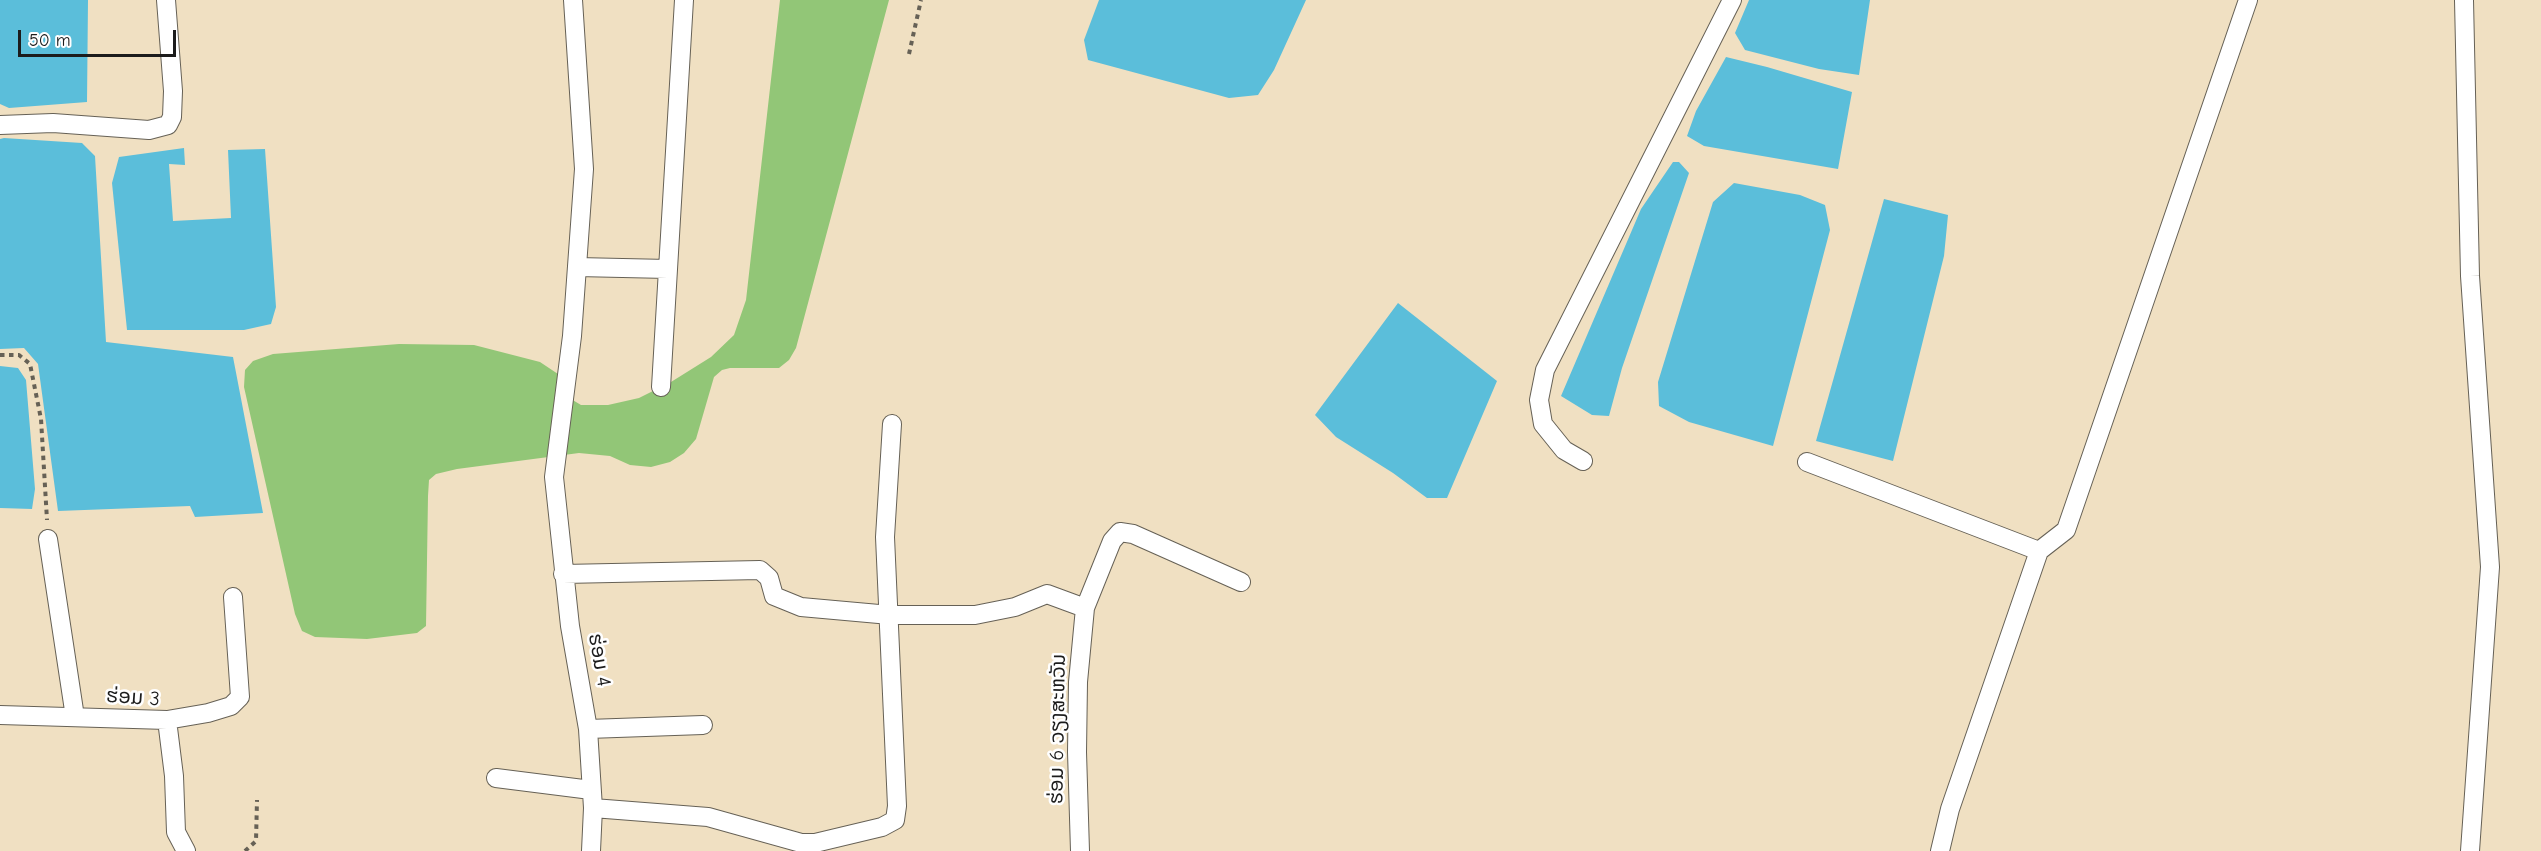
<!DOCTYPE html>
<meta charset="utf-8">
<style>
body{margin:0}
#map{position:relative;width:2541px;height:851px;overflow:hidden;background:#f0e0c2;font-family:"Comic Neue",sans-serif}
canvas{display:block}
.scale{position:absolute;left:18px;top:30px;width:158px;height:27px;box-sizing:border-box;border:3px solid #1c1c1c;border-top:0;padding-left:8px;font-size:18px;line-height:21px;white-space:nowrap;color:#1c1c1c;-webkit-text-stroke:4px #fff;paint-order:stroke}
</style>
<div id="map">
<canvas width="2541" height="851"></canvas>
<div class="scale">50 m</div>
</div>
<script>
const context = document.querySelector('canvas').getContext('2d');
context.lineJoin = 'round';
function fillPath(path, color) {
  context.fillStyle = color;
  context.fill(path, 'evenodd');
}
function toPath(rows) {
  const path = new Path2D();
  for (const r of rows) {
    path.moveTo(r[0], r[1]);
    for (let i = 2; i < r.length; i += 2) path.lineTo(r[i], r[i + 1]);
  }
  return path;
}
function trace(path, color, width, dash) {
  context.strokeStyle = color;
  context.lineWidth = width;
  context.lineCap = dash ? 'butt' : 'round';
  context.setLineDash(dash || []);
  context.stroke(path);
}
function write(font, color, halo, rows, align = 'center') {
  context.font = font + ' "Comic Neue","Noto Sans Lao",sans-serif';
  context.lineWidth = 5;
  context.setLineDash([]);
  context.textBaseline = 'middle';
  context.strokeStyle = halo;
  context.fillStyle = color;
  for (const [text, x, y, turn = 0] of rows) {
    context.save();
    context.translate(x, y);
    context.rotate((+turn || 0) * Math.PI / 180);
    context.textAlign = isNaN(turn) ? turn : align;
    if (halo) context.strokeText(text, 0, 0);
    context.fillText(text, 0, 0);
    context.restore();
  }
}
fillPath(toPath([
 [780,0,889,0,796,348,789,360,779,368,730,368,722,370,714,377,696,439,684,453,670,462,651,467,630,465,610,456,579,453,457,469,436,474,429,480,428,496,426,626,417,633,367,639,315,637,302,631,295,614,244,387,245,370,253,361,273,354,399,344,474,345,540,362,558,374,571,399,581,405,608,405,639,398,671,382,711,357,734,335,746,300]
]), '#92c677');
fillPath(toPath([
 [0,0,88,0,87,102,9,108,0,104],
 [1099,0,1306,0,1274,70,1258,95,1229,98,1088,60,1084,40],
 [1749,0,1870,0,1859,75,1819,69,1745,50,1735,33],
 [1726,57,1767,67,1852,92,1838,169,1704,146,1687,136,1696,111],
 [4,138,82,143,95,156,106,342,233,357,263,513,195,517,190,506,58,511,38,364,24,348,0,349,0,139],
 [184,148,185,165,169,164,173,221,231,218,228,150,265,149,276,307,271,324,244,330,127,330,112,183,119,157],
 [1673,162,1679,162,1689,173,1622,368,1609,416,1592,415,1561,396,1641,209],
 [1734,183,1800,195,1825,205,1830,230,1773,446,1689,422,1659,406,1658,382,1713,202],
 [1884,199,1948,215,1944,256,1893,461,1816,441],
 [1398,303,1497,381,1447,498,1427,498,1393,473,1336,437,1315,415],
 [0,366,18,368,26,380,35,489,32,509,0,508]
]), '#5bbeda');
const minor = toPath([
 [573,0,584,169,572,336,554,477,570,626,588,729,593,808,591,851],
 [2464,0,2470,276,2490,567,2470,851],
 [0,125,53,123,149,130,168,125,172,117,173,91,166,0],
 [577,267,668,269],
 [661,387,684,0],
 [1583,461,1564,450,1543,424,1539,400,1545,370,1732,0],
 [1807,462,2039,551,2066,530,2248,0],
 [48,539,75,717],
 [563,574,760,570,769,578,774,596,801,607,890,615,975,615,1015,607,1047,594,1085,608],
 [0,715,167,720,208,713,231,706,240,697,233,597],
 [167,720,174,776,176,832,186,851],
 [588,729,703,725],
 [496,778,591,790],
 [593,808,708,817,801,843,815,843,882,827,895,820,897,806,885,537,892,424],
 [1080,851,1077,752,1078,682,1085,608,1112,541,1120,532,1133,534,1241,582],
 [1940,851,1950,809,2039,551]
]);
trace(minor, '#666156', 20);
trace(toPath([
 [909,54,921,0],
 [0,355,19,355,30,364,41,419,47,520],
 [245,851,256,841,257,800]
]), '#666156', 4, [4.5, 4.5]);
trace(minor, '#fff', 18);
write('20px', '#1c1c1c', '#fff', [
 ["ຮ່ອມ 4",599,660,80],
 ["ຮ່ອມ 3",133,698,4],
 ["ຮ່ອມ 6 ວຽງສະຫວັນ",1058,729,-89]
]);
</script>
